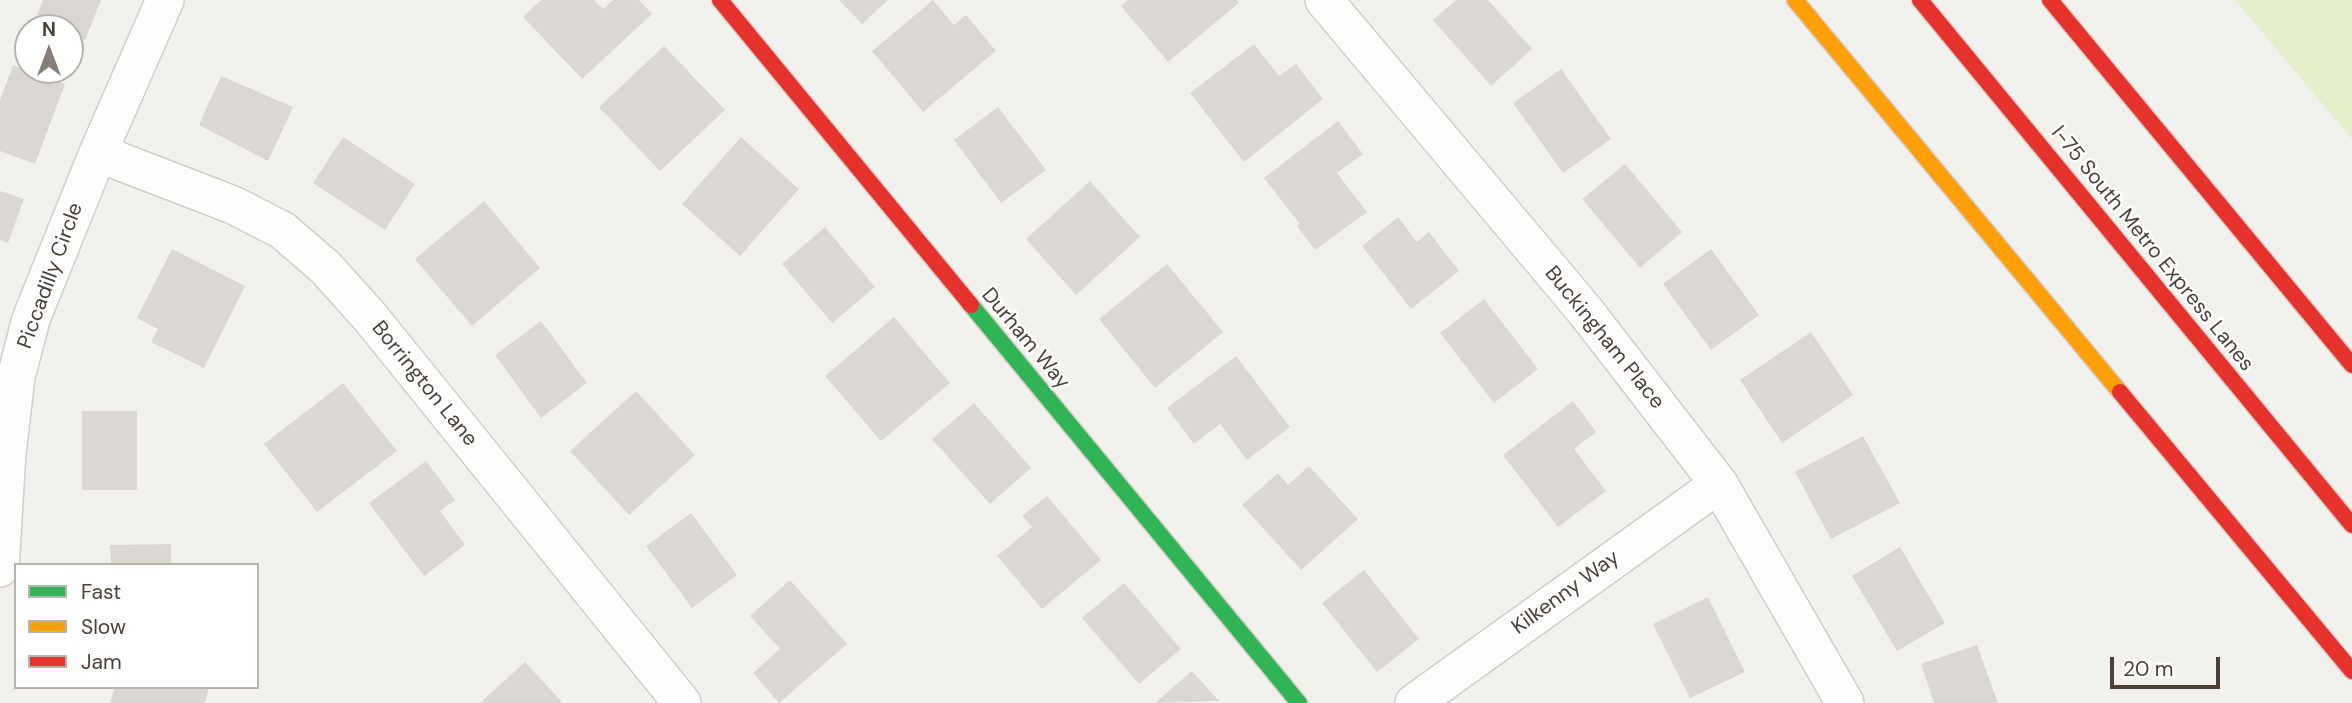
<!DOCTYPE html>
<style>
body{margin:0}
#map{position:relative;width:2352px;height:703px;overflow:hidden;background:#f3f1ee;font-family:"DM Sans",sans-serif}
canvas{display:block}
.legend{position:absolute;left:14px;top:563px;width:245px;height:126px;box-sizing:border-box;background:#fff;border:2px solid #b7b3af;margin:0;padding:9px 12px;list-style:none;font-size:21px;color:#4b4138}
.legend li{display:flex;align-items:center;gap:14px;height:35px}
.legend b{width:35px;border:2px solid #b7b3af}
.north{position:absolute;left:14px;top:14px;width:70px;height:70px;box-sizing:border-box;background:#fff;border:2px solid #b7b3af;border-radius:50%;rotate:0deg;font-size:19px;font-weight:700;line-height:28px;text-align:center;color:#4b4138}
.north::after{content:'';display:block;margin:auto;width:24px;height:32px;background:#867f78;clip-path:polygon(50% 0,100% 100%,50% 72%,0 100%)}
.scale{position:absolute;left:2110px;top:657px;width:110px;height:32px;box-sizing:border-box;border:4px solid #4b4138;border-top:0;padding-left:9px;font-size:21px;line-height:24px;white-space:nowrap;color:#4b4138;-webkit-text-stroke:5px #fff;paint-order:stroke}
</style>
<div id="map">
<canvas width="2352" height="703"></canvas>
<ul class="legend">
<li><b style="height:9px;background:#30b455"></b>Fast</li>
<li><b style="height:9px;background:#ff9f0a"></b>Slow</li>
<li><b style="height:9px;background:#e5322d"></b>Jam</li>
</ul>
<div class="north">N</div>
<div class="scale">20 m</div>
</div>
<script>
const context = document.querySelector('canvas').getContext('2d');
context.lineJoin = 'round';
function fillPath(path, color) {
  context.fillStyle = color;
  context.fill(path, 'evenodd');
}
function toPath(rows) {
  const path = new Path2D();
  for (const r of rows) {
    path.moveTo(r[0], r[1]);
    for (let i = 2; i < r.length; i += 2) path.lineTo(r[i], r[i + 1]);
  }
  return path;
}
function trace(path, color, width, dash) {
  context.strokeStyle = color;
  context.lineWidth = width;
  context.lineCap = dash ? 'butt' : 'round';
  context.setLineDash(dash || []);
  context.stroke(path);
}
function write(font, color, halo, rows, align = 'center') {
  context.font = font + ' "DM Sans",sans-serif';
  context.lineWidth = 5;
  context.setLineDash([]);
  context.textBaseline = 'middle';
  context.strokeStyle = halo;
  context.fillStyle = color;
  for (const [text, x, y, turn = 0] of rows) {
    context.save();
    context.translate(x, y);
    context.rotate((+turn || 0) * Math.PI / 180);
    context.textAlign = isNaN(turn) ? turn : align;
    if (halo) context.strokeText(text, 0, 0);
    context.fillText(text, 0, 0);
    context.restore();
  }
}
fillPath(toPath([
 [2235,0,2352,0,2352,139]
]), '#e5eecd');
fillPath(toPath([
 [43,0,101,0,85,40,70,34,70,28,55,28,35,20],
 [541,0,594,0,603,9,613,0,639,0,652,14,582,79,523,17],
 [839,0,888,0,862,24],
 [933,0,954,25,966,15,996,51,923,112,872,51],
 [1128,0,1237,0,1239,3,1168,62,1121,6],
 [1456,0,1488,0,1532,49,1491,86,1433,20],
 [1254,44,1279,76,1296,64,1323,99,1244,162,1190,93],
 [664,46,725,110,660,171,599,107],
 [13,65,65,84,35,164,0,151,0,100],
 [1561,69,1611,139,1563,173,1513,103],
 [221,76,293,107,268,161,199,125],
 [998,107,1046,170,1001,203,954,140],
 [1338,121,1363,154,1337,173,1367,212,1315,250,1297,226,1300,224,1264,178],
 [343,137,415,184,385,230,313,183],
 [741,137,799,189,740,256,682,204],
 [1625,164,1682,232,1640,268,1582,199],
 [1090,181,1140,237,1076,295,1026,239],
 [0,191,24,199,8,243,0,240],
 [484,201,540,268,472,326,415,259],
 [1398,217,1417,242,1429,232,1459,271,1411,309,1362,246],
 [825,227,875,287,832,323,782,264],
 [172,249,245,286,204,368,151,342,158,329,137,318],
 [1711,249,1759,315,1711,350,1663,284],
 [1167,264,1223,332,1155,388,1099,319],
 [1484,299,1538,369,1494,403,1440,333],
 [894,317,950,383,881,441,825,376],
 [541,321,587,383,541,418,495,355],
 [1811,332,1853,395,1782,443,1740,380],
 [1236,356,1290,427,1247,460,1220,424,1194,444,1167,408],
 [343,383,397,451,317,512,264,444],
 [636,391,695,455,629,515,570,451],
 [1573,401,1596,432,1574,449,1606,491,1558,527,1503,455],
 [974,403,1031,468,990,504,932,439],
 [82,411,137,411,137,490,82,490],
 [1863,436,1900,503,1831,539,1795,472],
 [426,461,455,500,440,511,465,545,424,576,369,503],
 [1309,466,1358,519,1301,570,1242,505,1278,473,1288,485],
 [1047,496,1101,560,1042,609,997,556,1032,527,1022,516],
 [691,513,737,575,692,608,646,546],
 [171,544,171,565,111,565,110,545],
 [1900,547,1945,623,1897,651,1852,576],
 [1364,570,1419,639,1377,672,1322,603],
 [790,580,847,644,779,703,753,673,780,649,750,616],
 [1124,583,1181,649,1139,684,1082,618],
 [1708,597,1745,672,1690,698,1653,624],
 [1977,645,1998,703,1934,703,1921,664],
 [525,662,563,703,480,703],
 [1192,671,1219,701,1155,703],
 [115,687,209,687,205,703,110,703]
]), '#dbd8d4');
const street = toPath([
 [1324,0,1586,312,1719,484,1845,703],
 [98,153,233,205,282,230,325,267,370,317,682,703],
 [0,568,7,453,16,377,31,319,98,153,165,0],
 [1414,703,1719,484]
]);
const fast = toPath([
 [971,305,1299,703]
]);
const slow = toPath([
 [1795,0,2120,392]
]);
const jam = toPath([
 [720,0,971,305],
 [1920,0,2352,525],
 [2050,0,2352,365],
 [2120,392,2352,671]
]);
trace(street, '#d1cecb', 40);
trace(fast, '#d4cec6', 19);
trace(slow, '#d4cec6', 19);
trace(jam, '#d4cec6', 19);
trace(street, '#fdfdfc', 37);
trace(fast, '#30b455', 16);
trace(slow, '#ff9f0a', 16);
trace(jam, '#e5322d', 16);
write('21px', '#4b4138', '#fff', [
 ["I-75 South Metro Express Lanes",2152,249,51],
 ["Piccadilly Circle",51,276,-70],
 ["Buckingham Place",1604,338,51],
 ["Durham Way",1025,339,50],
 ["Borrington Lane",424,384,51],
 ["Kilkenny Way",1566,593,-36]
]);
</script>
